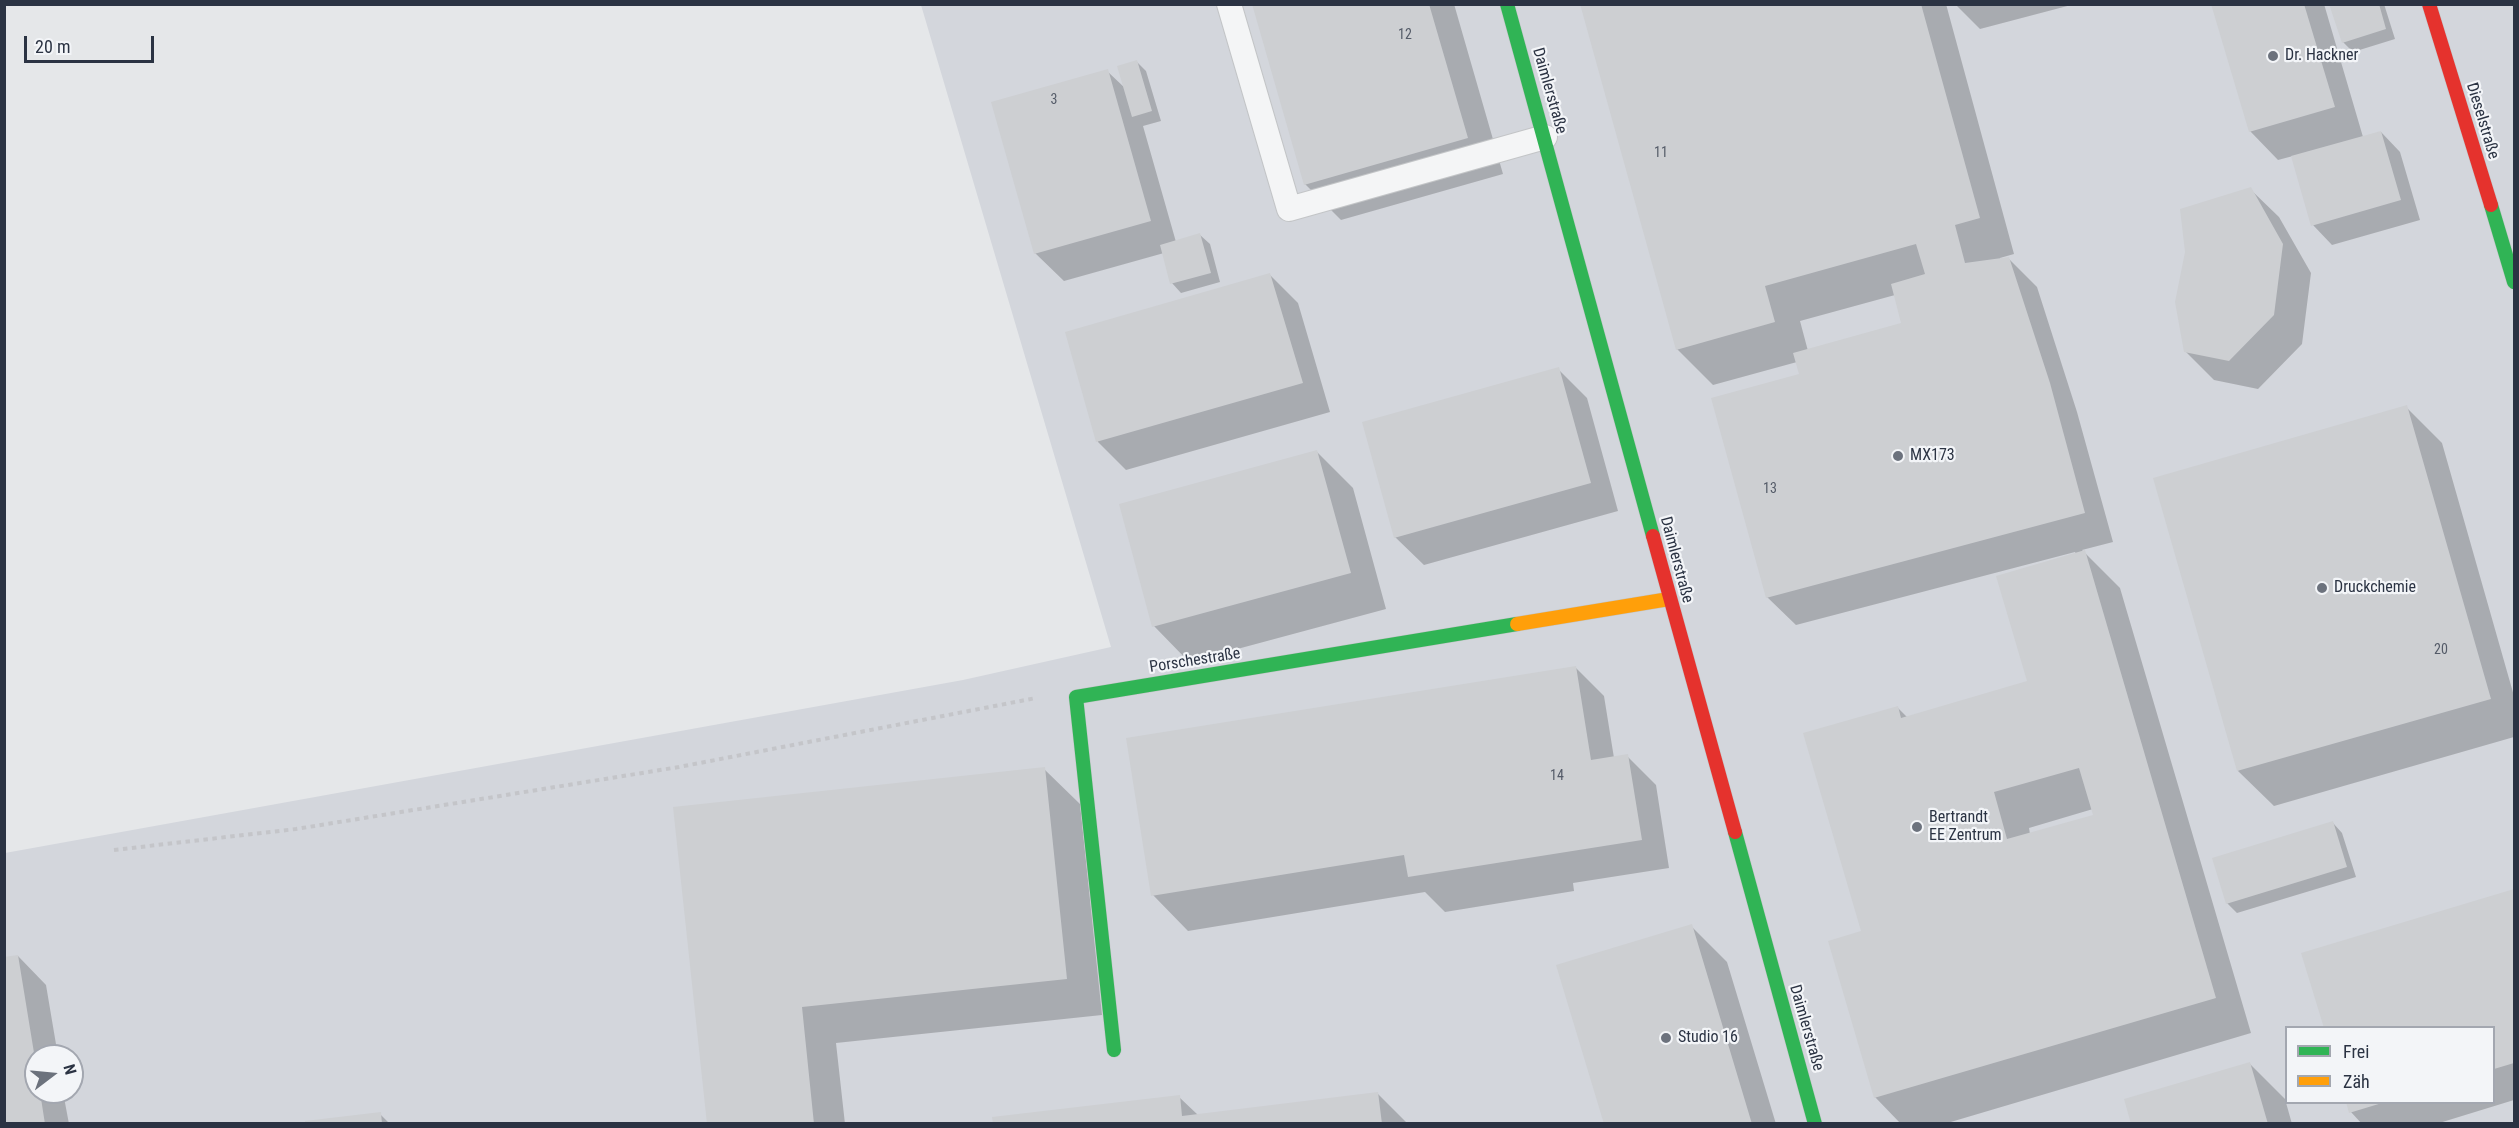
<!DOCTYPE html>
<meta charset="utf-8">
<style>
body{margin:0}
#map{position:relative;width:2519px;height:1128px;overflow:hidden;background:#e5e7e9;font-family:"Roboto Condensed",sans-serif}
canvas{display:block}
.frame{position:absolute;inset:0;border:6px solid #2b3343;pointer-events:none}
.legend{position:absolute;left:2285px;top:1026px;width:210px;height:78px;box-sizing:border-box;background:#f3f5f8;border:2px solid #a3a7b0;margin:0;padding:8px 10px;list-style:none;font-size:18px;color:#2b3343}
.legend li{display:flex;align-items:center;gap:12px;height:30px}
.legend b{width:30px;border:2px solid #a3a7b0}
.north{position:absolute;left:24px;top:1044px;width:60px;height:60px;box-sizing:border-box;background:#f3f5f8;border:2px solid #a3a7b0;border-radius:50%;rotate:74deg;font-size:16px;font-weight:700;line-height:24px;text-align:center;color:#2b3343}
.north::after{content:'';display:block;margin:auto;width:21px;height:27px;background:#6c727d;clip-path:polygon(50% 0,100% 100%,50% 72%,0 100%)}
.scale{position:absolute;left:24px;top:36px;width:130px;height:27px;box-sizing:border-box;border:3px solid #2b3343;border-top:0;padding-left:8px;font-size:18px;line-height:21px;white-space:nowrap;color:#2b3343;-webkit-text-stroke:4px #f3f5f8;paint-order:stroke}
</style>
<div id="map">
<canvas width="2519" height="1128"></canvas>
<div class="frame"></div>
<ul class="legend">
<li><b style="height:8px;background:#30b455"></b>Frei</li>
<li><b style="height:8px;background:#ff9f0a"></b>Zäh</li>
</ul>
<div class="north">N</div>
<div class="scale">20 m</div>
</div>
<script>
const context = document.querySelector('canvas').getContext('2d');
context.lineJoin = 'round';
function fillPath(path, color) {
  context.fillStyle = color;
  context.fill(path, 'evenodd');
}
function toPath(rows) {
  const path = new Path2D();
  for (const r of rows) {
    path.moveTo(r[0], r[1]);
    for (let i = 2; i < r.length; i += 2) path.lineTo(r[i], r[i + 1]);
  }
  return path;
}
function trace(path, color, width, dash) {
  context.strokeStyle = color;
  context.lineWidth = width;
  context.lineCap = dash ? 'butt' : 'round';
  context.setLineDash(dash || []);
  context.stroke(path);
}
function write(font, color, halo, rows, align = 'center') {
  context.font = font + ' "Roboto Condensed",sans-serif';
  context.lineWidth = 4.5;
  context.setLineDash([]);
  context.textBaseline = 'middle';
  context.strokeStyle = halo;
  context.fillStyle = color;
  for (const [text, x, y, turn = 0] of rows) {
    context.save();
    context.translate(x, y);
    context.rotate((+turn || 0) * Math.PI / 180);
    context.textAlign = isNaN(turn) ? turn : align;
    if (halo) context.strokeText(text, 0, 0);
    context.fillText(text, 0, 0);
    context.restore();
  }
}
fillPath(toPath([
 [921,5,2514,5,2514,1123,5,1124,5,853,963,680,1111,647],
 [2286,1028,2494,1028,2494,1102,2286,1102],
 [36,1056,72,1056,72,1092,36,1092]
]), '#d3d6dc');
fillPath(toPath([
 [1253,4,1454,4,1503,174,1341,220,1305,184],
 [1582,4,1946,4,2014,254,2000,258,2000,260,2008,258,2037,287,2077,412,2113,542,2082,550,2120,588,2251,1033,1944,1124,1901,1124,1875,1097,1863,932,1897,707,1908,718,2028,682,2076,554,2075,552,1796,625,1767,597,1801,375,1797,362,1713,385,1677,349],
 [1895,295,1903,324,1808,351,1800,321],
 [2093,809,2095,816,2030,834,2029,828],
 [1955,4,2075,4,1980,29],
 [2213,4,2324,4,2363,137,2381,132,2400,152,2420,220,2332,245,2313,225,2293,156,2278,160,2250,131],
 [2331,4,2384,4,2395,39,2353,52,2343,42],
 [1137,62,1146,71,1161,121,1143,126,1176,242,1200,235,1210,244,1220,282,1181,293,1172,283,1164,253,1064,281,1035,253,1107,71,1126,89],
 [2250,189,2279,217,2311,273,2302,344,2258,389,2214,380,2185,351],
 [1270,275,1298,303,1330,412,1126,470,1098,442,1067,333],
 [1558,369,1587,398,1618,511,1424,565,1395,537],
 [2406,407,2442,443,2514,696,2514,737,2274,806,2238,771],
 [1317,452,1353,488,1386,609,1189,662,1154,626],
 [1575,667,1604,696,1614,758,1627,756,1656,785,1669,868,1573,883,1574,891,1445,912,1425,892,1188,931,1153,895],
 [1044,769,1080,804,1102,1015,836,1043,845,1124,708,1124,674,808],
 [2333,823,2342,833,2356,877,2237,913,2227,903],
 [2514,890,2514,1100,2436,1124,2362,1124,2351,1112,2348,1102,2494,1102,2494,1028,2303,954],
 [1691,926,1727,962,1776,1124,1605,1124],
 [18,956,46,985,58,1056,36,1056,36,1092,63,1092,69,1124,4,1124],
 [2249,1063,2285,1099,2292,1124,2132,1124],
 [1378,1094,1408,1124,995,1124,1179,1097,1198,1115],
 [380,1114,390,1124,307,1124]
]), '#0003');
fillPath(toPath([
 [1252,4,1429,4,1468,138,1304,185],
 [1580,4,1921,4,1980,218,1955,225,1965,263,2009,257,2050,383,2085,513,1766,598,1711,398,1799,374,1793,353,1901,323,1891,284,1925,274,1916,244,1765,286,1775,322,1676,350],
 [2211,4,2304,4,2335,107,2249,132],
 [2329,4,2379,4,2386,29,2342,43],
 [1137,60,1152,111,1132,117,1117,66],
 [1108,69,1151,221,1034,254,991,102],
 [2381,131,2401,200,2311,226,2291,156],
 [2251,187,2283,244,2274,315,2229,361,2184,352,2175,302,2185,252,2180,209],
 [1200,233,1211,273,1170,284,1160,245],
 [1270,273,1303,383,1096,442,1065,332],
 [1559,367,1591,483,1394,538,1362,422],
 [2407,405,2491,699,2237,771,2153,478],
 [1317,450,1351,573,1152,627,1119,504],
 [2085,550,2216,998,1874,1098,1828,941,1861,931,1803,733,1898,706,1901,718,2027,681,1996,576],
 [2079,768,2093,815,2007,839,1994,792],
 [1576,666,1591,760,1628,754,1642,840,1408,877,1404,855,1151,896,1126,738],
 [1045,767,1067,979,802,1007,814,1124,707,1124,673,807],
 [2333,821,2347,867,2226,904,2212,858],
 [2514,889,2514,1063,2494,1069,2494,1028,2324,1028,2301,953],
 [1692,924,1752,1124,1604,1124,1556,965],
 [18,955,36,1065,36,1092,40,1092,45,1124,4,1124,4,957],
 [2250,1062,2268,1124,2131,1124,2124,1099],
 [1378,1092,1382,1124,993,1124,992,1117,1180,1095,1182,1116],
 [2346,1102,2382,1102,2382,1103,2349,1113],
 [381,1112,382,1124,305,1124,305,1121]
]), '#cdcfd2');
const lane = toPath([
 [1229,4,1289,209,1545,137]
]);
const fast = toPath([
 [1507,4,1653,536],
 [2491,205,2514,282],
 [1735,832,1815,1124],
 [1114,1050,1076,697,1517,624]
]);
const slow = toPath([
 [1517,624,1669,599]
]);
const jam = toPath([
 [2429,4,2491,205],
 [1653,536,1735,832]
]);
trace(lane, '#c3c5c7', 26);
trace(fast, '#c3c5c7', 15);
trace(slow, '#c3c5c7', 15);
trace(jam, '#c3c5c7', 15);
trace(toPath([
 [114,850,296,829,679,767,1036,698]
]), '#c4c5c9', 4, [4.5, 4.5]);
trace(lane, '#f4f5f6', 24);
trace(fast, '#30b455', 14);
trace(slow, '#ff9f0a', 14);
trace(jam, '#e5322d', 14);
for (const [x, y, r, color] of [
 [2273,56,6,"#6c727d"],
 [1898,456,6,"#6c727d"],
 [2322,588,6,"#6c727d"],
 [1917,827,6,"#6c727d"],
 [1666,1038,6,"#6c727d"]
]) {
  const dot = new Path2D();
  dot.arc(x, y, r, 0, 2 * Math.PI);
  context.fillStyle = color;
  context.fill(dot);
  trace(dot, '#f3f5f8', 2);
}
write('14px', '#545b68', null, [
 ["12",1405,35],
 ["3",1054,100],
 ["11",1661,153],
 ["13",1770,489],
 ["20",2441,650],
 ["14",1557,776]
]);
write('16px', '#2b3343', '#f3f5f8', [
 ["Dr. Hackner",2285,56],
 ["MX173",1910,456],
 ["Druckchemie",2334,588],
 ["Bertrandt",1929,818],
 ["EE Zentrum",1929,836],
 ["Studio 16",1678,1038]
], 'left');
write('16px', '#2b3343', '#f3f5f8', [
 ["Daimlerstraße",1549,91,74],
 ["Dieselstraße",2482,121,73],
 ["Daimlerstraße",1676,560,75],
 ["Porschestraße",1195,661,-9],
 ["Daimlerstraße",1806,1028,74]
]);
</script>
